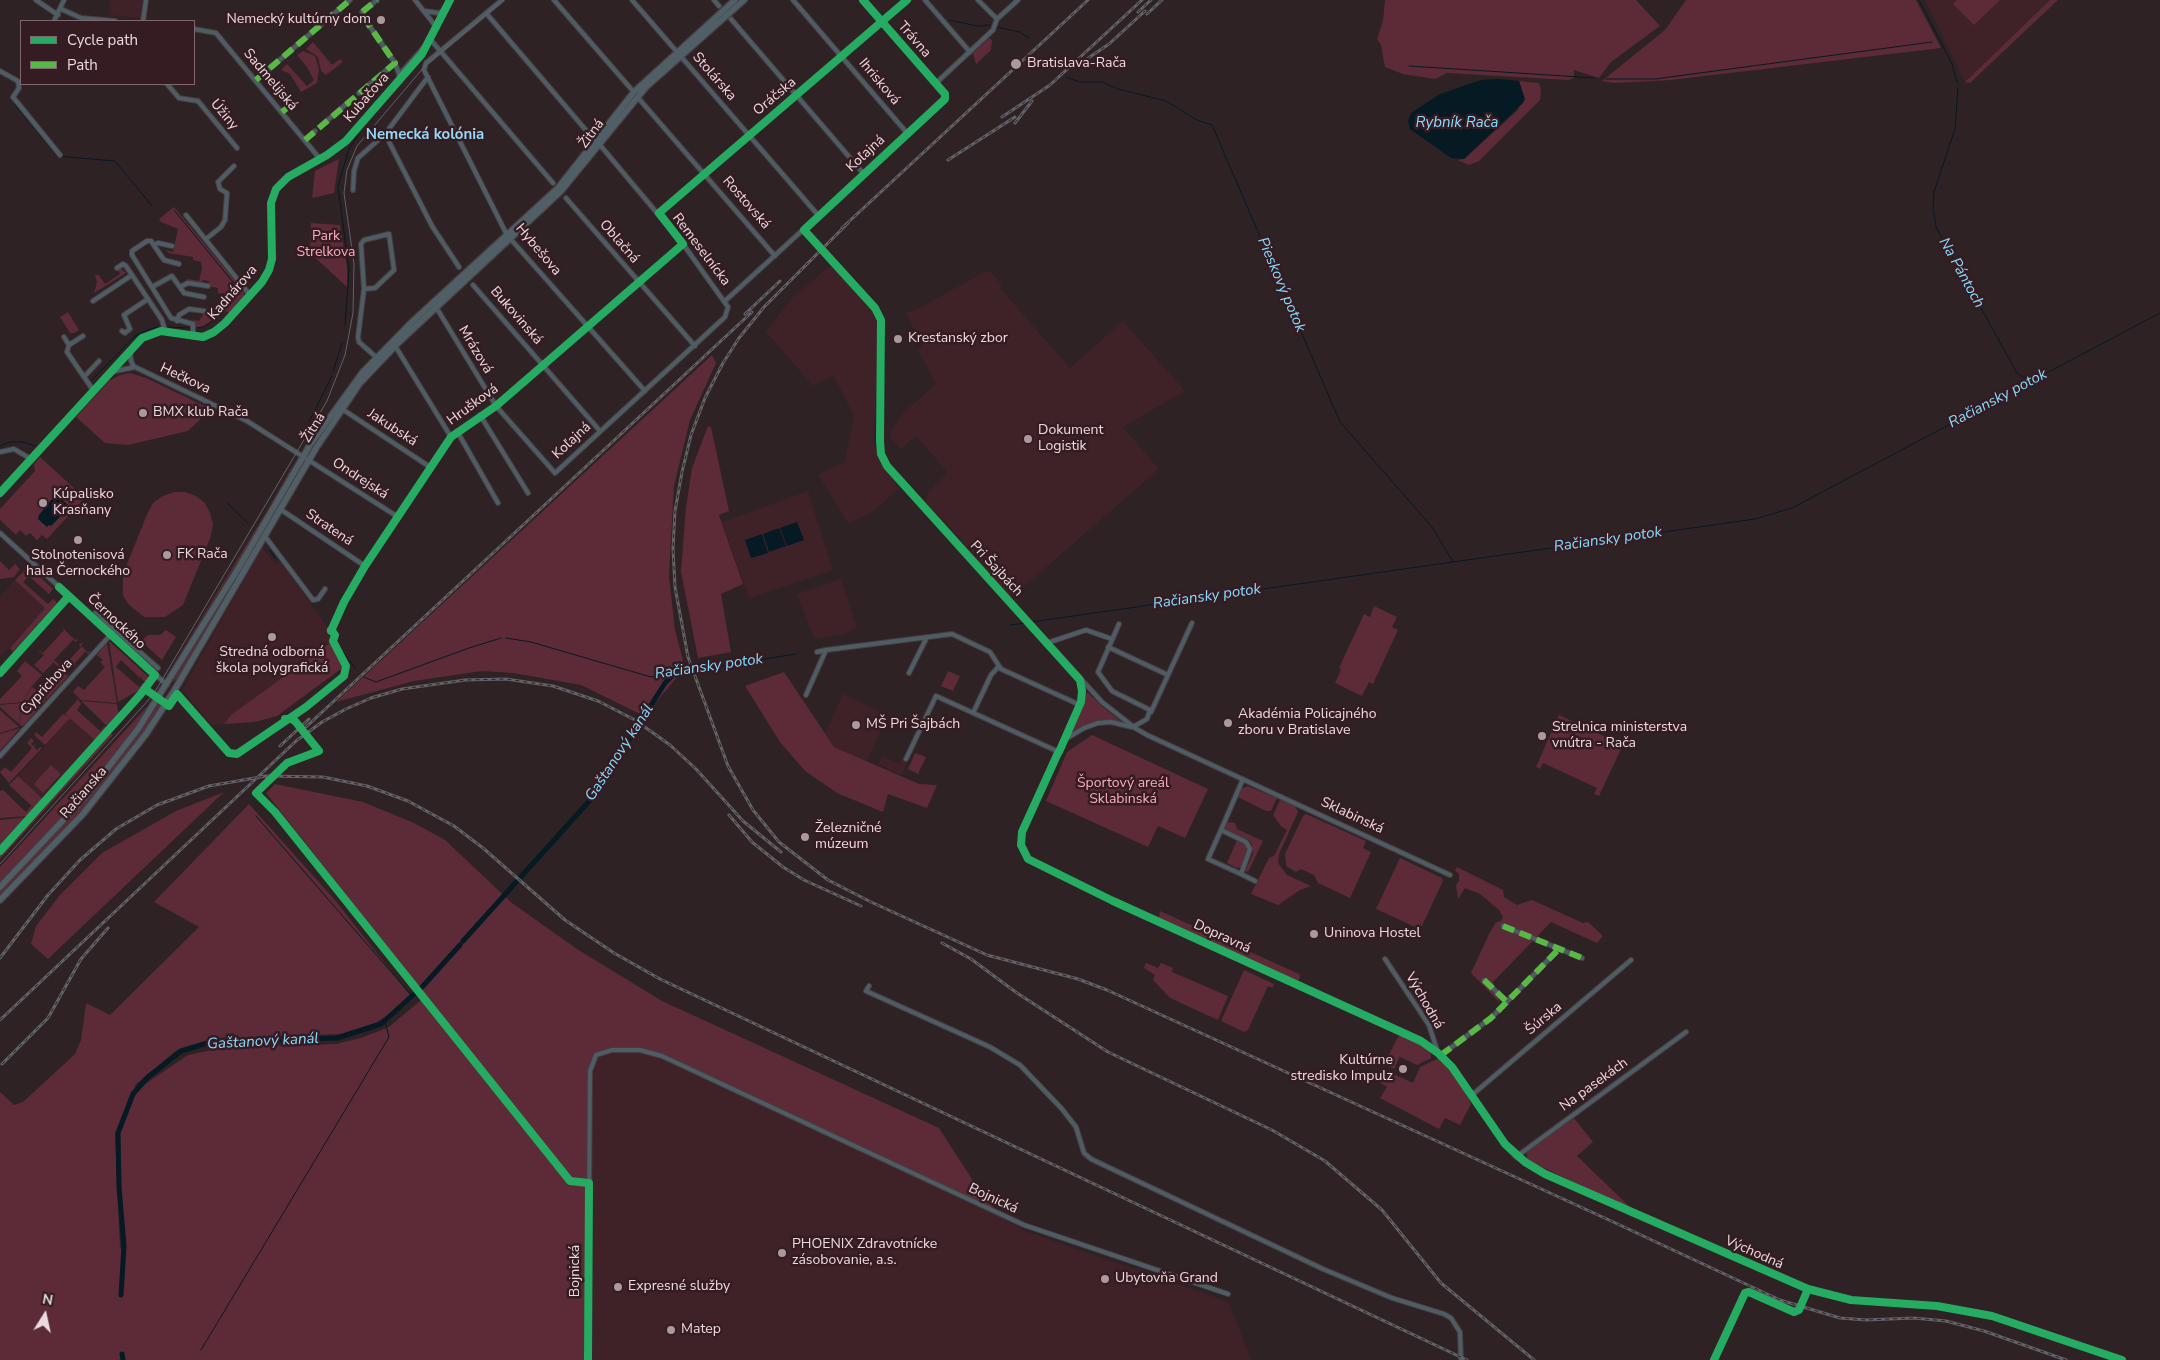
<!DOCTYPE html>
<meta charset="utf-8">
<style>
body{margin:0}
#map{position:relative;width:2160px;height:1360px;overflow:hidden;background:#2e2225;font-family:"Nunito Sans",sans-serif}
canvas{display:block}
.legend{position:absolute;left:20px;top:20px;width:175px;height:65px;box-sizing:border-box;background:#341c22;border:1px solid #7e686d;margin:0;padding:6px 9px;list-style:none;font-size:15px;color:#ecdbde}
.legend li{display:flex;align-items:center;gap:10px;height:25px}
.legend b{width:25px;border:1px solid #7e686d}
.north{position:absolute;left:20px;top:1290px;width:50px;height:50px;-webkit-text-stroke:4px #341c22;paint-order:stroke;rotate:10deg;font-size:14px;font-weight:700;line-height:20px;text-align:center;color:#ecdbde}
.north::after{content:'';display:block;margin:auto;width:18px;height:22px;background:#ecdbde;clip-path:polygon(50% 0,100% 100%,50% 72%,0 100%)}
</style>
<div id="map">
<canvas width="2160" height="1360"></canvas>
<ul class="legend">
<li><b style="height:6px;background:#26ab63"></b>Cycle path</li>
<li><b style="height:6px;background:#58b947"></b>Path</li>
</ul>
<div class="north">N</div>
</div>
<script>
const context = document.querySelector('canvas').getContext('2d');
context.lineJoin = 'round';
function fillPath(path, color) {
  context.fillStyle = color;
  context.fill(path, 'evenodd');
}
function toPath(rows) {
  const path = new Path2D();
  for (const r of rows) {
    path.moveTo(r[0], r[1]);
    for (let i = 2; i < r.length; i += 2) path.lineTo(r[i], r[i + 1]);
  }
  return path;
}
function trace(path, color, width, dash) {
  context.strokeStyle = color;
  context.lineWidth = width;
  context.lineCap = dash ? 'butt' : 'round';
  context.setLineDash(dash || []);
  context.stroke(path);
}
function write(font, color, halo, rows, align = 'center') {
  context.font = font + ' "Nunito Sans",sans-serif';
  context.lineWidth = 5;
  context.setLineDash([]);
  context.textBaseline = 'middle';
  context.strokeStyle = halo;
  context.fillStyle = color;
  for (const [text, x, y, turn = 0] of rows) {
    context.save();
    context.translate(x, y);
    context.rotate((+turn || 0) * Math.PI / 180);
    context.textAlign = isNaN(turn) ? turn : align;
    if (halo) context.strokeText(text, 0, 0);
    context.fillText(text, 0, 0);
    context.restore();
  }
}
fillPath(toPath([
 [110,0,143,0,141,18,109,15],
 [1925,0,2050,0,1965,82],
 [831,265,872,310,878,326,874,445,880,460,899,489,872,512,848,523,818,474,845,462,854,415,850,408,833,375,813,386,766,332,791,299],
 [986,271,992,273,1002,285,1000,288,1070,368,1123,321,1185,391,1123,427,1159,469,1011,598,967,550,959,537,925,502,928,491,948,473,916,436,901,449,890,437,891,431,904,412,936,384,918,350,923,347,906,313,921,307],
 [808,491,833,570,749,598,722,522],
 [262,548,276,564,280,562,333,634,333,641,277,716,255,722,211,725,182,690],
 [841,579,857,627,845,634,814,639,797,594],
 [15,580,46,608,0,657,0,597],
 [843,694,888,715,867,761,834,747,825,733],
 [70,718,96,741,43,799,18,776],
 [882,756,899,764,902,757,908,760,902,775,878,764],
 [623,1047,651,1051,778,1108,1002,1217,1025,1231,1229,1302,1251,1360,590,1360,590,1065,602,1050]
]), '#3e2228');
fillPath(toPath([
 [1385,0,1636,0,1660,26,1611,62,1599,78,1574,70,1574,78,1568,80,1447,73,1435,79,1403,74,1385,67,1381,45,1377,39,1383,21],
 [1686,0,1916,0,1941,48,1671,80,1614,83,1602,81,1665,30],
 [1957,0,2000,0,1974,25,1953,4],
 [2050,0,2058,0,1970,83,1965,82],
 [989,38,992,40,991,50,976,64,973,53],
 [313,42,332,65,340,59,343,62,326,75,321,71,318,57,306,49],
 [303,51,315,56,319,69,317,83,301,92,290,74,281,70,287,64,307,86,314,80,307,67,297,55],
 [1519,81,1539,83,1541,90,1540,100,1479,161,1469,165,1457,160,1464,159,1518,110,1523,94],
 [339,159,334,193,312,198,315,171],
 [174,207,244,292,244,299,230,314,227,311,202,327,197,327,193,320,193,317,194,320,199,321,204,313,207,314,209,308,221,310,224,293,218,294,218,288,208,286,209,281,203,280,202,283,189,281,181,284,188,279,199,281,202,268,201,262,193,260,193,257,169,253,166,250,173,252,178,229,161,222,159,219],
 [311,223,340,225,347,267,347,287,310,253],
 [120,268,126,273,94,293,97,282,95,276,98,274,105,284,120,274,118,270],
 [68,312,79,330,74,333,70,333,60,317],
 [712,355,716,363,690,420,674,486,669,576,675,630,685,668,644,716,581,685,513,673,482,671,414,681,336,702],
 [130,373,146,378,211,409,188,431,128,445,105,443,76,417,109,381,120,375],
 [708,426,711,427,729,511,719,515,743,584,721,594,731,652,698,658,681,572,686,507,692,468],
 [40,457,85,498,47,539,42,535,37,540,30,533,26,536,20,530,16,535,0,520,0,509,35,471,34,464],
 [297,458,272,507,167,675,270,506],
 [174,492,185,492,196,496,205,503,210,513,213,524,211,536,183,605,165,617,144,617,128,604,123,595,123,574,148,512,154,502,163,496],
 [0,561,9,570,15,564,20,569,14,577,0,579],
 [28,566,53,589,49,594,23,571],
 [23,572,28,577,23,582,48,604,53,599,57,603,13,652,10,648,45,608,15,580],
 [222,602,180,677,172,682,221,602],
 [1374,606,1397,617,1392,627,1398,630,1373,684,1369,682,1362,696,1335,683,1341,670,1339,668,1364,614,1370,617],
 [59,624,75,640,78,639,76,642,73,640,54,660,62,668,81,647,79,645,81,643,83,643,81,646,88,652,91,651,88,654,86,651,75,663,76,667,73,665,67,672,69,675,36,649,43,653,64,630],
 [166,630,176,637,162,660,141,641,148,635,160,635],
 [109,641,151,679,146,686,145,682,141,678,144,674,140,678,121,660,116,667,139,687,144,682,145,687,118,702],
 [333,641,349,663,277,716,255,722,224,724,231,715],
 [107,643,117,703,81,700,73,692,78,686,84,690,105,667,100,662,103,660,97,655],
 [44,655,53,663,43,673,34,665],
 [25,661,42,675,32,686,23,702,0,704,0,699,22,676,17,671],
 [59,668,68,676,47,699,24,701,32,687,38,691],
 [948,671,960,676,953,691,941,686],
 [784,672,834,747,919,784,937,785,927,808,888,794,883,812,837,793,805,771,780,742,745,686],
 [1087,692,1104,708,1122,722,1099,720,1085,725,1071,733],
 [78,699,81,704,77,710,100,731,105,726,109,729,97,742,65,714],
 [154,699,126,741,90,788,0,883,0,867],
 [46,700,23,726,19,725,23,703],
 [81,701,117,704,119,717,109,728],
 [160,702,163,704,146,730,92,799,0,896,0,891,72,816,104,779],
 [22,703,19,724,0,707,0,705],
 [0,710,19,727,0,733],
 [63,714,70,718,45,745,34,735,36,732,42,737],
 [1559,715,1612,740,1621,749,1599,796,1594,794,1597,788,1543,763,1540,769,1536,767],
 [20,728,0,751,0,734],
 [109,732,113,735,0,859,0,852],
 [1092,735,1208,789,1185,838,1158,826,1148,847,1046,801,1067,752],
 [31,738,34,741,31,744,33,746,36,743,34,747,37,750,40,747,42,748,9,783,0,772,5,767,11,772,32,748,27,743],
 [96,741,36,810,9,785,18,776,43,799],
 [915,753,926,757,918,774,908,769],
 [51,765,61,774,43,793,34,784],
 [275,784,363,802,414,823,445,840,512,903,577,949,662,1001,939,1128,977,1187,1002,1217,778,1108,651,1051,623,1047,602,1050,590,1065,584,1360,0,1360,0,1092,14,1105,23,1102,75,1054,81,1040,86,1003,110,1015,199,927,154,902,249,804,334,899,410,995,388,1015,375,1023,341,1034,215,1038,177,1050,136,1084,115,1134,120,1249,124,1246,119,1187,118,1133,135,1091,188,1055,226,1047,336,1044,361,1038,389,1027,426,996,266,793],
 [1247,786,1277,798,1271,811,1266,811,1238,797,1241,789],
 [3,790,26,812,31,806,35,810,30,816,0,818,0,791],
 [224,792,48,959,31,944,36,926,60,895,102,853,176,811],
 [1280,800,1295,806,1298,812,1279,854,1278,863,1287,875,1311,886,1300,890,1278,905,1251,894,1269,858,1274,856,1287,830,1281,826,1273,815],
 [1306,814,1366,841,1363,848,1371,852,1350,898,1318,883,1314,875,1301,869,1296,872,1286,866,1285,854,1303,816],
 [29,817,14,834,0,849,0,820],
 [1231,822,1235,823,1237,829,1263,841,1248,872,1245,871,1253,854,1252,845,1249,840,1225,829,1227,823],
 [1237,840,1246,845,1248,850,1241,867,1237,868,1227,863],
 [1400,858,1442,878,1443,881,1422,926,1415,927,1376,909],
 [1457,867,1503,890,1504,897,1517,905,1532,900,1583,923,1588,922,1603,936,1597,943,1551,922,1493,982,1500,1003,1471,973,1489,934,1496,922,1501,921,1503,917,1499,910,1480,894,1465,888,1458,899,1456,885,1459,881,1459,874,1455,871],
 [1160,911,1299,974,1300,976,1299,980,1292,980,1165,922,1159,918],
 [1146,963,1158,968,1161,963,1173,968,1172,972,1228,996,1218,1020,1170,998,1153,980,1155,975,1144,968],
 [1244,970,1274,984,1273,988,1268,986,1248,1030,1244,1032,1221,1021],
 [1403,1035,1430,1050,1431,1058,1417,1065,1400,1057,1401,1054,1394,1069,1384,1064,1398,1037],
 [1439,1058,1461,1082,1471,1104,1460,1125,1445,1118,1439,1129,1380,1098,1387,1087,1372,1078,1382,1069,1413,1083,1420,1067],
 [1574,1118,1593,1142,1577,1156,1633,1210,1527,1160,1527,1152]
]), '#5c2b37');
fillPath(toPath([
 [1499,79,1519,81,1525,99,1523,103,1464,159,1451,158,1410,129,1408,121,1411,113,1440,94,1481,80],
 [56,494,70,507,51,526,49,525,47,527,38,519,39,515],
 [797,522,804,540,787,546,780,528],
 [779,528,786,546,769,552,763,534],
 [762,534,768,553,751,558,745,540]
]), '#061a23');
trace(toPath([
 [1919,0,1952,64,1957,82],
 [949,20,977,26,990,25],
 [996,27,1020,32,1029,38],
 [1409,66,1595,78],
 [1066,77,1080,82,1102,82,1118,89,1166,101,1197,120,1212,125,1340,422,1432,527,1453,562],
 [1606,79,1655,79,1932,42],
 [1958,88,1955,129,1934,192,1933,208,1936,227,2017,373,2023,377,2035,379],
 [14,104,57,156,115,161,152,206],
 [174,210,237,287],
 [345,325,349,270,338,186,349,149,359,134],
 [169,327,190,328],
 [198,328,205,326,220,315],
 [333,372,342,343],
 [92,380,135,336,145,331,157,327],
 [309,422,332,376],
 [0,446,10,442,23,442,35,446],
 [227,503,248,523],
 [270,550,275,558],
 [1031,622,1755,519,1792,508,2160,313],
 [1010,625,1027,623],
 [506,638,531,642,651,677,796,654],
 [334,640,355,668],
 [364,677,376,682,469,648,501,638],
 [256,816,412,996],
 [201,1350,389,1037,385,1021]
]), '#061a23', 1);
trace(toPath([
 [463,941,592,798,665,683,674,674],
 [121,1295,124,1246,119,1187,118,1133,133,1094,148,1077,181,1051,211,1042,337,1038,381,1024,423,986,460,945],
 [122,1354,123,1360]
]), '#061a23', 5);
trace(toPath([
 [352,99,359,93]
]), '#4a3e41', 4, [4, 2]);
const minor = toPath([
 [36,0,58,15],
 [377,0,362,12,364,18,395,63,399,74],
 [415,0,437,28],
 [502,0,426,63,424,70,507,235,645,391],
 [554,0,632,90],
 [632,0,818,215],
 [714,0,719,6],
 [793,0,907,133],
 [925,0,970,52],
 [978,0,997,19],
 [61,9,81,18,115,21],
 [424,11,439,13,446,9],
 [486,13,596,142],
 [731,19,863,173],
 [54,21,64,0],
 [143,21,146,0],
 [194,29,216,33,320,159],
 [430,39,553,183],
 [0,71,18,81],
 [384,72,395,63],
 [399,75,424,47],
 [256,80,350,0],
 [18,81,19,88,13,97,60,155],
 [167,84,179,98,198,101,237,148],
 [935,84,993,30,997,19,1018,0],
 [359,93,377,78],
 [640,100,775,256],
 [282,112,292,104],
 [322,125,352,99],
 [385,134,432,226,459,267],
 [305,140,315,131],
 [353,190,354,171,358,158,385,134,428,77],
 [566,198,695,346],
 [659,213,907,0],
 [186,215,250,295],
 [804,230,875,308,881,320,880,441,881,454,887,466,1102,702,1135,728,1147,735,1450,875],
 [206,239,221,227,225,220,227,193,220,189,218,182,234,166],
 [154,245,158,243,172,246],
 [179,264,164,260,151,241,147,241,132,251,132,255,171,318,193,324,193,337],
 [117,268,123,264,126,266,162,320,165,331],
 [473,285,600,431],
 [152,287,172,276,184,293,204,297],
 [180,287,188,283,208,286],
 [364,289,375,288,394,270,389,234,364,240,361,244,364,289,358,337,359,342,376,357],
 [93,301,132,275],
 [725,301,945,100,945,94,863,0],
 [436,307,496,406,555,473,725,317,728,307,683,244,600,145],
 [177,321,179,315,189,309,204,311],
 [122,331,125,333,130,329,124,315,148,299],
 [83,336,69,345,67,352,93,390],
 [64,337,69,345],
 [397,349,451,437],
 [130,350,131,361,134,367],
 [111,372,135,367,247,421,398,517],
 [84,377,99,361],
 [342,409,430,467],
 [480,415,528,493],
 [457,431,498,503],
 [0,452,14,449,31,459],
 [0,493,142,338,161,331,203,337,214,332,225,323,262,282,269,270,272,259,271,203,276,189,288,177,327,155,346,141,422,54,450,0],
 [280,509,365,566],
 [0,533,167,685],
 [264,535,313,600,318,599,325,589],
 [1119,624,1098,672,1112,691,1150,710,1147,719,1133,727],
 [115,630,158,668],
 [331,631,344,602,365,566,451,437,496,406,683,244],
 [1047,643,1086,630,1112,639],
 [1108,647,1168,675],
 [817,652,826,650],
 [0,673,69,596],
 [909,673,927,637],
 [1080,681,1083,694,1080,705,1022,832,1021,845,1028,859,1113,901,1421,1041,1438,1053],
 [806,695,826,650,952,634,990,652,1001,669,1080,705],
 [1151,712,1192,623],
 [973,713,991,675,999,666],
 [1064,740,1084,728,1098,723,1111,722,1132,727],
 [0,756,115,630,96,612],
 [906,759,936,696,1059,752],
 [1221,830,1246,842,1250,849,1241,874,1208,859,1221,830],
 [1221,830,1243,779],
 [1241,874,1255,881],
 [1503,926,1582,958],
 [1385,959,1429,1025,1438,1053,1452,1067,1505,1144,1516,1157,1545,1174,1808,1289,1851,1300,1937,1306,1992,1316,2122,1360],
 [1484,980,1507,1002],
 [869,986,866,991,990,1047,1020,1065,1062,1109,1076,1127,1084,1153,1091,1159,1323,1269,1392,1298,1444,1314,1451,1318,1460,1332,1461,1360],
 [1441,1055,1491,1018,1558,950],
 [1472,1095,1631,960],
 [1516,1157,1686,1032],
 [588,1360,590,1071,596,1055,612,1050,640,1050,662,1056,1024,1225,1228,1294]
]);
const secondary = toPath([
 [0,887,85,797,138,729,238,569,310,445,362,373,412,322,558,188,634,92,735,0],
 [0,900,83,814,146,734,174,691,316,448,360,383,398,343,561,191,646,87,744,0]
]);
trace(minor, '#483d40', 6);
trace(secondary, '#483d40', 8);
trace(minor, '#4e5d64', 4);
trace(secondary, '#505e66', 5.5);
trace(toPath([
 [0,864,153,695,327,401,345,355,353,313,354,264,344,193,347,170,357,146,424,67,504,0]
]), '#616367', 1);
const rail = toPath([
 [1138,12,1151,0],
 [1147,14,1162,0],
 [1081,63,1109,44,1145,11],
 [1002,117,1050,85,1142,0],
 [1015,123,1032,101],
 [948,160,1015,117],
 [848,223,764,307,739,338,723,363,705,398,691,435,682,472,675,511,673,549,675,587,688,657,728,766,753,810,779,842,828,880,871,902,987,955,1078,979,1107,990,1609,1220,1780,1300,1840,1318,1866,1320,1914,1318,1946,1321,1984,1331,2066,1360],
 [842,228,1088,0],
 [745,314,780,281],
 [306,727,752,312],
 [280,746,309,719],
 [729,815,752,842,783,867,804,880,861,906],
 [942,943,971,959,1017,993,1108,1052,1272,1130,1325,1161,1382,1210,1441,1283,1534,1360],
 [0,958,48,895,80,860,116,829,157,805,209,786,266,776,323,777,367,786,408,801,454,826,483,848,565,920,614,953,660,979,1467,1360],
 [0,1020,296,741,322,722,346,709,371,698,402,689,465,680,506,679,553,686,598,701,635,720,670,745,696,769,743,821,781,852],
 [2,1064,48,1018,81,959,108,928]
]);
trace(rail, '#616367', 3);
trace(rail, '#341c22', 1, [4]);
trace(toPath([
 [256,80,350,0],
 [282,112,292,104],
 [305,140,395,63,364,18,362,12,377,0],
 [1503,926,1582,958],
 [1484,980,1507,1002],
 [1441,1055,1491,1018,1558,950]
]), '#58b947', 6, [12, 6]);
trace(toPath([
 [863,0,945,94,945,99,804,230,875,308,881,320,880,441,881,454,887,466,1080,680,1082,691,1081,702,1059,752],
 [0,493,142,338,161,331,203,337,214,332,225,323,262,282,269,270,272,259,271,203,276,189,288,177,327,155,346,141,422,54,450,0],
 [331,631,344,602,365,566,451,437,496,406,683,244,659,213,907,0],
 [0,673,69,596],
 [145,689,169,706,177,694,229,753,237,754,306,707,344,676,346,666,333,641,335,635,331,630],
 [285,719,291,719,295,721,319,751,287,763,256,793,275,812,570,1181,589,1183,588,1360],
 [1058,753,1022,832,1021,845,1028,859,1113,901,1421,1041,1438,1053,1452,1067,1505,1144,1525,1162,1545,1174,1808,1289,1851,1300,1937,1306,1992,1316,2122,1360],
 [0,851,140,695,155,675,59,587],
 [1714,1360,1745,1293,1749,1292,1794,1312,1799,1310,1808,1289]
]), '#26ab63', 8);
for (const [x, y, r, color] of [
 [381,20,5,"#aa9a9d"],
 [1016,64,6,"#aa9a9d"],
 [898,339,5,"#aa9a9d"],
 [143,413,5,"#aa9a9d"],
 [1028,439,5,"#aa9a9d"],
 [43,503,5,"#aa9a9d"],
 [78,540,5,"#aa9a9d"],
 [167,555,5,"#aa9a9d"],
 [272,637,5,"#aa9a9d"],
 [1228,723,5,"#aa9a9d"],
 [856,725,5,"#aa9a9d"],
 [1542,736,5,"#aa9a9d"],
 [805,837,5,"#aa9a9d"],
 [1314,934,5,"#aa9a9d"],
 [1403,1069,5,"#aa9a9d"],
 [782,1253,5,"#aa9a9d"],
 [1105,1279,5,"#aa9a9d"],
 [618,1287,5,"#aa9a9d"],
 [671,1330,5,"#aa9a9d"]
]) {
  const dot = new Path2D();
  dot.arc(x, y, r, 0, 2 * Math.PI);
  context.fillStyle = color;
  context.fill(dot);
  trace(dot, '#341c22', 2);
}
write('14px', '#ecdbde', '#341c22', [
 ["Nemecký kultúrny dom",371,20,"right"],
 ["Bratislava-Rača",1027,64],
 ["Kresťanský zbor",908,339],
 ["BMX klub Rača",153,413],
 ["Dokument",1038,431],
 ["Logistik",1038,447],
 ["Kúpalisko",53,495],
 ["Krasňany",53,511],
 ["FK Rača",177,555],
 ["Stolnotenisová",78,556,"center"],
 ["hala Černockého",78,572,"center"],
 ["Stredná odborná",272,653,"center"],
 ["škola polygrafická",272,669,"center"],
 ["Akadémia Policajného",1238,715],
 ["zboru v Bratislave",1238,731],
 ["MŠ Pri Šajbách",866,725],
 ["Strelnica ministerstva",1552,728],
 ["vnútra - Rača",1552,744],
 ["Železničné",815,829],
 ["múzeum",815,845],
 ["Uninova Hostel",1324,934],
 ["Kultúrne",1393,1061,"right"],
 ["stredisko Impulz",1393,1077,"right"],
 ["PHOENIX Zdravotnícke",792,1245],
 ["zásobovanie, a.s.",792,1261],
 ["Ubytovňa Grand",1115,1279],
 ["Expresné služby",628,1287],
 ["Matep",681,1330]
], 'left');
write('14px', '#ecdbde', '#341c22', [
 ["Trávna",914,40,49],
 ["Stolárska",714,77,49],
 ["Sadmelijská",270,80,50],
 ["Ihrisková",879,82,50],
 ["Oráčska",775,97,-40],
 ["Kubačova",367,98,-49],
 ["Úžiny",224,115,50],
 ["Žitná",592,134,-53],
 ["Koľajná",866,154,-43],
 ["Rostovská",746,203,49],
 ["Oblačná",619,242,49],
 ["Hybešova",538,250,50],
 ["Remeselnícka",701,250,53],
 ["Kadnárova",233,293,-49],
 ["Bukovinská",516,316,49],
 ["Mrázová",475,350,59],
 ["Hečkova",185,379,25],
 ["Hrušková",473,405,-36],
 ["Žitná",314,428,-58],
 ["Jakubská",392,428,33],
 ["Koľajná",572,441,-43],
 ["Ondrejská",360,479,33],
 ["Stratená",329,528,34],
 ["Pri Šajbách",996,569,47],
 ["Černockého",116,622,43],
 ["Cyprichova",47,687,-48],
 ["Račianska",84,793,-49],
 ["Sklabinská",1352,816,25],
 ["Dopravná",1222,937,25],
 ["Východná",1424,1001,60],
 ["Šúrska",1544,1019,-40],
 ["Na pasekách",1594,1085,-36],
 ["Bojnická",993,1199,25],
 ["Východná",1754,1253,24],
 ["Bojnická",576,1271,-90]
]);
write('14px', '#fcacbd', '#341c22', [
 ["Park",326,237],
 ["Strelkova",326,253],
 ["Športový areál",1123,784],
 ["Sklabinská",1123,800]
]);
write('italic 15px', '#87dcfe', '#341c22', [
 ["Rybník Rača",1457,123],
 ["Na Pántoch",1961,273,61],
 ["Pieskový potok",1281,285,67],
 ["Račiansky potok",1998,399,-28],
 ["Račiansky potok",1608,540,-8],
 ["Račiansky potok",1207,597,-8],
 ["Račiansky potok",709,667,-8],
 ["Gaštanový kanál",620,753,-57],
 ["Gaštanový kanál",263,1042,-3]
]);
write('bold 15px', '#94d9f6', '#341c22', [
 ["Nemecká kolónia",425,135]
]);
</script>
